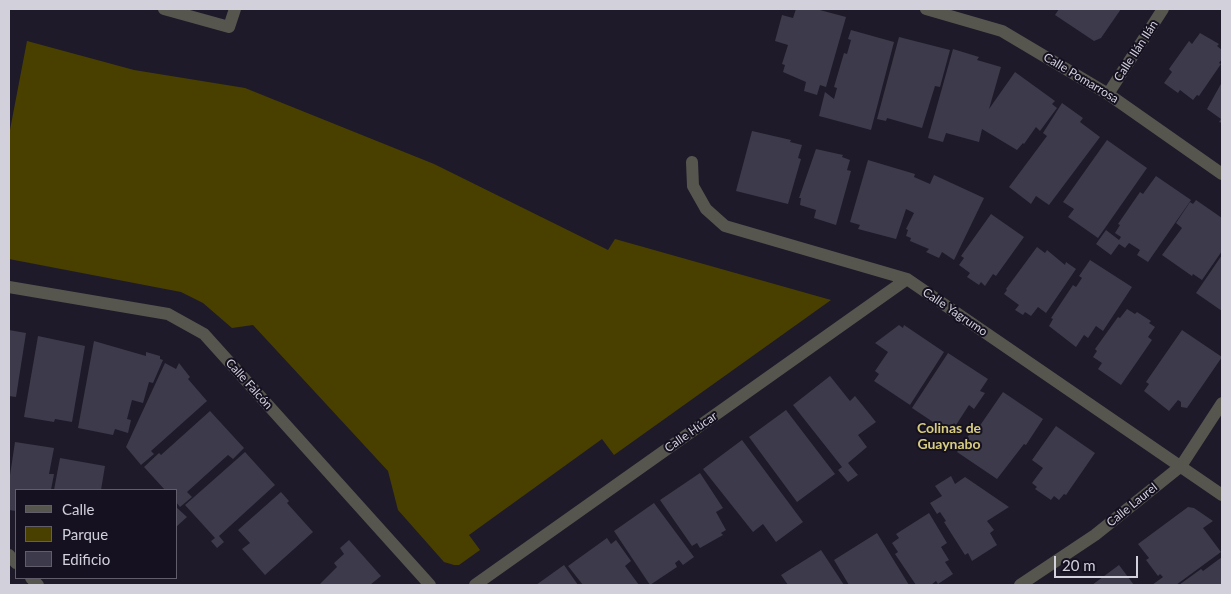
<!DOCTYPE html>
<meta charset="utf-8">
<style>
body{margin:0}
#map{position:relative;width:1231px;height:594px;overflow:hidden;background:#1e1a2a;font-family:Lato,sans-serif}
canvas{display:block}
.frame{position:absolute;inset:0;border:10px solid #d2d0db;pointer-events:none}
.legend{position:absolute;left:15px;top:489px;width:162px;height:90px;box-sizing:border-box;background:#151120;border:1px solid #615d6b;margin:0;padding:6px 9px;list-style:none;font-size:15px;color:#d2d0db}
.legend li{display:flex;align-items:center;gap:10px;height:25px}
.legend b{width:25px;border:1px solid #615d6b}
.scale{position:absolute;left:1054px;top:556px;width:84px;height:22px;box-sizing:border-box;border:2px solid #d2d0db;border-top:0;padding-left:6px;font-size:15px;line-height:18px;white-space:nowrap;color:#d2d0db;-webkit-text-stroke:4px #151120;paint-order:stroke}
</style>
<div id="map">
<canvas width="1231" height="594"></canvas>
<div class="frame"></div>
<ul class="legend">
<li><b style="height:6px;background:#57564e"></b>Calle</li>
<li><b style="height:14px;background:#494000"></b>Parque</li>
<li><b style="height:14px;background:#3d3a4b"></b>Edificio</li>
</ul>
<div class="scale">20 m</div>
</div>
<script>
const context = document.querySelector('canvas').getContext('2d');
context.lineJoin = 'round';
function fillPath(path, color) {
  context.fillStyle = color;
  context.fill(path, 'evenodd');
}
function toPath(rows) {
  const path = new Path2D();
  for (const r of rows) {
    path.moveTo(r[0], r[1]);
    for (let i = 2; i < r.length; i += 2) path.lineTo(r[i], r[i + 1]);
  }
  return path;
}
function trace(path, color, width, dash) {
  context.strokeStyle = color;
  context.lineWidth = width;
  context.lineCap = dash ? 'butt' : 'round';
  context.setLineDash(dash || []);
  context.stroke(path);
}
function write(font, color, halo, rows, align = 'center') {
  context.font = font + ' Lato,sans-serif';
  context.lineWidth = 4;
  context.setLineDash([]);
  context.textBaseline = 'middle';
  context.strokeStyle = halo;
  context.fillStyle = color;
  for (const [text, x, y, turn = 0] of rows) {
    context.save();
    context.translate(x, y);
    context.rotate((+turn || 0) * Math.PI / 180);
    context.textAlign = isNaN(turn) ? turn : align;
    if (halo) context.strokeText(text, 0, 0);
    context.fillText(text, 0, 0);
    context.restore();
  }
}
fillPath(toPath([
 [27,41,134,70,245,88,434,164,608,250,615,239,831,300,614,455,602,439,469,535,480,550,459,565,454,565,444,562,398,510,388,471,253,325,232,328,203,303,181,292,9,259,9,135]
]), '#494000');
fillPath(toPath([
 [796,9,816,9,846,17,826,87,820,85,817,95,804,91,806,82,783,72,785,65,782,64,788,45,775,41,782,15,793,18],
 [1059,9,1121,9,1101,38,1094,41,1055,15],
 [851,30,894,42,871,130,819,116,825,92,834,99,837,88,834,87,844,53,847,54,851,40,848,39],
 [1200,33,1219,44,1217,46,1222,50,1222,59,1219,63,1221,64,1199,96,1197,95,1193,100,1180,90,1178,93,1164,83,1172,72,1169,69,1189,41,1192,44],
 [899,37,950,50,940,87,935,86,922,128,887,118,886,121,877,119],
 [953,49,979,57,977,60,1001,67,989,109,1015,72,1055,101,1052,104,1057,108,1040,131,1036,127,1024,144,1023,143,1017,150,982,129,979,142,946,133,943,142,928,138],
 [1222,82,1222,123,1219,122,1221,119,1207,109],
 [1062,103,1083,118,1080,122,1100,137,1049,205,1036,196,1031,204,1009,187,1047,136,1043,133],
 [752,131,791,140,790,142,802,145,798,158,801,159,788,204,736,191],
 [1107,140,1147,168,1098,238,1068,217,1074,209,1063,202],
 [816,149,843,155,842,157,850,160,847,170,851,171,836,225,814,218,816,210,800,205,801,198,799,198],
 [868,160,915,174,914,177,930,184,934,175,984,198,954,260,942,252,939,258,926,252,929,249,910,241,911,238,906,236,908,230,906,229,914,213,906,209,896,239,858,229,860,225,850,222],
 [1156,176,1191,200,1148,262,1137,255,1140,250,1129,243,1125,248,1119,244,1111,255,1096,244,1106,230,1119,240,1121,237,1115,233,1120,225,1118,224,1140,192,1143,194],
 [1196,200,1222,218,1222,251,1202,280,1193,274,1192,276,1162,255,1182,228,1176,223,1190,202,1193,204],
 [991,214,1024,237,996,276,993,274,985,286,981,282,979,285,967,277,970,273,959,265,964,258,961,256],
 [1037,247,1045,253,1047,250,1065,265,1066,262,1076,269,1046,313,1038,307,1031,316,1025,312,1023,315,1015,310,1019,305,1004,294,1007,290,1006,289],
 [1222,255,1222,311,1196,293],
 [1090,260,1132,287,1103,331,1096,326,1088,338,1084,335,1076,347,1049,326,1053,319,1051,318,1073,285,1076,287,1082,278,1079,276],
 [1127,309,1135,314,1137,312,1151,321,1149,323,1155,327,1148,337,1152,340,1121,385,1098,369,1102,363,1093,357,1097,351,1095,349,1118,317,1120,318],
 [899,325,903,328,904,325,944,352,910,405,874,381,879,374,875,371,888,352,875,343],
 [9,330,26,333,16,397,9,396],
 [1182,330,1222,357,1187,408,1181,407,1181,402,1178,400,1169,411,1144,391,1149,384,1146,382],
 [38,336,85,346,72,422,55,419,54,422,24,417],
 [94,341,146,356,146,352,160,356,160,359,163,360,153,383,149,382,143,403,132,400,127,419,131,420,128,433,115,429,113,435,78,428],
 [948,353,988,379,980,391,985,393,974,409,969,405,956,425,954,423,950,428,944,424,942,428,912,408],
 [165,363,176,369,179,363,190,377,188,379,207,401,151,451,154,454,141,465,126,447],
 [830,376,850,401,855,396,876,422,858,435,867,447,848,463,858,475,848,482,838,470,842,467,793,405],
 [1003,392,1043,419,1026,445,1024,444,997,479,957,452,976,425,979,427],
 [786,410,835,474,797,502,749,437],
 [210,411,244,448,233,459,228,455,187,492,192,497,180,507,176,502,176,490,165,490,144,467,159,453,161,455],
 [1056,426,1095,453,1066,495,1064,494,1059,500,1054,496,1051,500,1035,489,1037,487,1032,483,1043,468,1032,460],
 [742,440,803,522,776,542,763,524,753,532,703,469],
 [15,442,54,448,49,474,54,474,51,490,16,490,16,511,9,510,9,482],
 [245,452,275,485,219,536,224,542,217,548,211,541,215,538,185,505],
 [60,458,105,466,101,490,54,490],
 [700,473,723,508,716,512,726,530,721,533,723,535,700,548,697,543,692,546,660,500],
 [951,476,955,484,965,477,1009,507,987,521,994,530,990,533,997,545,972,561,968,553,965,555,944,522,946,521,940,512,937,514,930,503,942,496,935,486],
 [281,492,289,501,287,503,313,532,265,575,242,549,250,543,238,530],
 [654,503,694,557,683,565,679,560,675,563,677,567,650,585,614,531],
 [176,507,187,517,176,527],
 [1188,507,1194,508,1213,521,1203,528,1221,552,1176,585,1152,585,1163,577,1160,574,1158,576,1146,560,1149,558,1138,544],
 [929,513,947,543,941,547,949,560,945,562,953,574,938,584,936,581,931,585,916,585,895,554,898,552,892,543,899,538,896,534],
 [877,533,909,585,849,585,834,560],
 [607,538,611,544,616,540,631,561,625,566,639,585,583,585,568,566],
 [349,540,381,576,370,585,319,585,337,567,334,563,344,554,340,548],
 [821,550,844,585,788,585,781,575],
 [1222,557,1222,585,1179,585,1201,569,1203,571],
 [564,565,578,585,536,585],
 [1119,565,1134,585,1092,585]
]), '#3d3a4b');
trace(toPath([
 [164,9,229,27,235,9]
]), '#57564e', 12);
trace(toPath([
 [926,9,1002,31,1108,94,1222,174],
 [1108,94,1163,9],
 [692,162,693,186,706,209,725,226,907,279,1222,495],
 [9,287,168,314,204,334,430,585],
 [9,555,16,563],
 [31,578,38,585],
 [475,585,907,279],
 [1020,585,1095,535,1181,466,1222,403]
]), '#57564e', 12);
write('12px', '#d2d0db', '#151120', [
 ["Calle Ilán Ilán",1136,51,-57],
 ["Calle Pomarrosa",1081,78,31],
 ["Calle Yagrumo",955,312,34],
 ["Calle Falcón",249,384,48],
 ["Calle Húcar",691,432,-35],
 ["Calle Laurel",1132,505,-39]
]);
write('bold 14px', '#d8cc7e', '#151120', [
 ["Colinas de",949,428],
 ["Guaynabo",949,444]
]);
</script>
